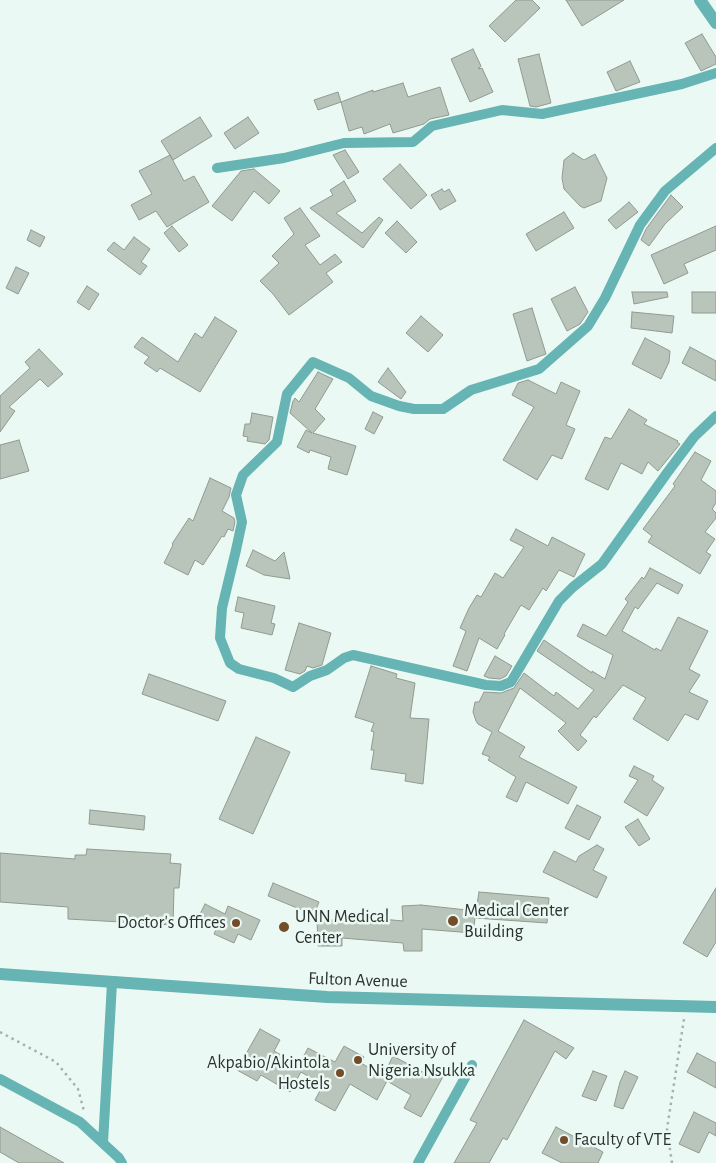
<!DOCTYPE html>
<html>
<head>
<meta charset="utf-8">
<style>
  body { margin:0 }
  canvas { display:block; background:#eaf9f3 }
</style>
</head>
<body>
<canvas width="716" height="1163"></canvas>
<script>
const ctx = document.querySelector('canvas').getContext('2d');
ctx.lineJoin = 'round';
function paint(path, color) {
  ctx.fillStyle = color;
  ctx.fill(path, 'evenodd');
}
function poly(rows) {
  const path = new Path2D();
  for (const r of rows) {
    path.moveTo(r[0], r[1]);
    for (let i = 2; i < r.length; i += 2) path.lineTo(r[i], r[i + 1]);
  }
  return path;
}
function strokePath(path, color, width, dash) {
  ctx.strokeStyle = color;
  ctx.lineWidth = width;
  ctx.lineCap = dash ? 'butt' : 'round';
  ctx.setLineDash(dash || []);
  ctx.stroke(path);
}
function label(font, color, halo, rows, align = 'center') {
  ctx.font = font + ' "Alegreya Sans",sans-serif';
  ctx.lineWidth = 5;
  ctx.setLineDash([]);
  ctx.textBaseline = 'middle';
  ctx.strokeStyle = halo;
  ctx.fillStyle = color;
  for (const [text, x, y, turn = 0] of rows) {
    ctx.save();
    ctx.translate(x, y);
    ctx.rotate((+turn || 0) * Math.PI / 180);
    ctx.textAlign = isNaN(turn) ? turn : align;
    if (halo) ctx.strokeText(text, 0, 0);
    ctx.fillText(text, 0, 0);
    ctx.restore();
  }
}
const building = poly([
  [516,0,532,0,540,8,505,42,489,26,516,0],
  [566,0,624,0,582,26,566,0],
  [702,34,716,57,716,64,701,71,685,43,702,34],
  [473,49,481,66,478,69,482,68,493,92,470,102,451,59,473,49],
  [539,54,551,103,536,107,530,106,518,59,539,54],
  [630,61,640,82,616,91,607,72,630,61],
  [403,83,408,97,440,87,449,115,430,119,424,124,393,133,390,124,364,134,362,127,349,131,341,102,318,110,314,100,338,92,341,102,373,90,373,92,403,83],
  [200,117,212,136,173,160,161,141,200,117],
  [248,117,259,133,235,149,224,133,248,117],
  [345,150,359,172,348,179,333,155,345,150],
  [573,153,584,160,595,154,607,178,601,201,584,208,580,206,564,189,562,178,564,160,573,153],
  [170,155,184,181,194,176,209,202,167,227,156,211,139,220,131,205,152,194,139,171,170,155],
  [400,164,427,195,411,209,383,179,400,164],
  [254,169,280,191,269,204,254,191,232,221,212,206,241,171,254,169],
  [344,181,356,201,336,213,362,233,379,217,383,220,363,248,310,208,333,195,330,190,344,181],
  [442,189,444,192,449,189,456,201,440,210,431,195,442,189],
  [671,195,683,207,665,224,649,246,641,240,646,229,671,195],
  [629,202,638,212,616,229,608,220,629,202],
  [300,208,320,236,305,245,320,265,335,254,342,262,326,273,333,282,289,315,273,294,260,281,279,263,272,256,294,234,284,218,300,208],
  [564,212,574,228,536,251,526,234,564,212],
  [397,221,417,242,406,253,385,233,397,221],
  [172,226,188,245,179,252,164,233,172,226],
  [716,226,716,250,684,264,688,273,664,284,651,255,716,226],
  [31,230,45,237,40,247,27,240,31,230],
  [134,237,150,249,141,262,147,266,140,275,107,250,114,242,124,250,134,237],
  [16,267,29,273,18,294,6,288,16,267],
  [87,286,99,294,89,310,77,302,87,286],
  [575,287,588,312,580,324,567,331,551,299,575,287],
  [632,292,667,292,668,297,634,304,632,292],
  [692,292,716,292,716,313,692,313,692,292],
  [532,308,546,354,527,361,513,314,532,308],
  [632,312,674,316,672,333,631,328,632,312],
  [421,316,443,335,428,352,406,333,421,316],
  [215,317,237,331,200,392,160,368,157,372,144,363,149,357,134,347,142,337,178,362,195,333,202,338,215,317],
  [645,338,670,351,669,362,661,379,632,364,645,338],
  [690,347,716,361,716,381,682,363,690,347],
  [39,349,63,374,48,387,40,379,9,407,15,411,0,432,0,396,30,368,25,362,39,349],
  [388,368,406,392,401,399,378,382,388,368],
  [318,372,333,379,315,409,325,419,313,433,356,446,347,475,328,469,331,457,310,450,309,453,297,447,306,430,312,433,290,413,293,401,295,398,299,402,318,372],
  [528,380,556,394,561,382,580,391,566,425,575,429,562,459,552,455,537,480,503,460,534,407,512,395,518,383,528,380],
  [629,409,647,420,644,424,678,441,677,442,680,444,658,471,648,462,642,474,621,463,608,490,585,479,605,437,611,439,629,409],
  [373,412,383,417,374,434,365,429,373,412],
  [252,413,273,417,269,440,265,444,247,441,248,437,243,436,245,424,250,424,252,413],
  [19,440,29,471,0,479,0,445,19,440],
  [695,452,711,461,701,480,716,491,716,503,712,509,716,513,716,518,705,532,715,539,706,552,711,555,700,574,648,542,652,536,643,529,675,486,673,484,695,452],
  [210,478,231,488,229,497,222,511,234,518,235,522,233,531,228,529,224,537,222,536,203,565,195,560,188,575,164,563,173,545,172,544,189,518,193,521,210,478],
  [516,529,548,546,552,537,585,554,574,577,559,570,546,591,543,588,529,610,521,605,504,634,505,635,497,649,479,638,467,671,453,666,466,631,460,628,469,608,477,595,481,597,495,573,503,578,524,547,510,540,516,529],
  [253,550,275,561,284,552,290,579,264,575,246,566,253,550],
  [650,568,683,585,678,594,657,583,638,609,635,607,622,631,655,650,656,648,661,651,678,617,708,631,689,669,700,675,689,692,708,701,698,720,685,714,668,741,633,719,646,698,623,685,596,718,594,716,580,735,587,741,578,751,558,731,566,723,520,688,498,731,525,747,519,757,577,787,568,804,526,782,517,802,506,797,516,777,488,760,490,757,482,754,492,732,478,724,476,721,473,712,475,702,479,702,484,692,501,693,514,688,524,673,554,696,556,692,578,709,594,690,537,651,544,640,592,673,592,671,605,679,613,655,577,636,583,624,606,636,628,602,625,599,642,577,644,579,650,568],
  [238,597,275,606,271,623,275,624,272,635,241,628,244,613,235,611,238,597],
  [299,623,331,633,322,665,313,668,307,666,305,671,300,674,285,670,299,623],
  [495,656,512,666,506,676,500,679,489,678,484,676,495,656],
  [371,666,397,674,396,678,415,683,410,718,429,719,423,784,405,781,406,774,371,769,374,750,371,750,374,732,371,731,374,723,355,717,371,666],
  [149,674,226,701,218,721,142,694,149,674],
  [256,737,290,752,253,834,219,819,256,737],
  [634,766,654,776,652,780,664,788,647,816,624,802,638,780,629,776,634,766],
  [577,805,601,817,589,840,565,828,577,805],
  [90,810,145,816,144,830,89,824,90,810],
  [638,819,650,839,639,846,625,827,638,819],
  [597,845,604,849,593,870,607,877,597,898,543,872,554,851,576,862,579,856,597,845],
  [87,849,171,854,170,863,181,864,179,888,174,888,173,925,68,919,68,907,0,902,0,853,75,859,75,855,86,855,87,849],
  [273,883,319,902,314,915,268,896,273,883],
  [716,888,716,942,707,957,683,943,716,888],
  [479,892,549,898,547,923,475,918,479,892],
  [205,904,225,914,228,906,260,920,251,940,238,934,234,943,214,934,218,925,199,916,205,904],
  [421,905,476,911,473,933,422,929,422,951,404,951,403,943,342,938,342,946,318,946,317,920,350,920,350,916,403,921,402,906,421,905],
  [524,1020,574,1048,566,1059,555,1051,507,1140,503,1138,489,1163,454,1163,477,1123,470,1120,524,1020],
  [260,1029,280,1040,274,1051,299,1065,308,1048,335,1062,344,1046,364,1057,361,1063,383,1076,393,1056,423,1072,428,1064,445,1073,421,1117,404,1108,411,1095,387,1081,377,1100,350,1084,335,1111,315,1100,323,1085,301,1072,290,1092,261,1075,257,1081,237,1070,260,1029],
  [697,1053,716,1063,716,1088,687,1072,697,1053],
  [593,1071,607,1076,596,1101,582,1096,593,1071],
  [625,1071,638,1077,623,1109,614,1106,620,1082,625,1071],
  [694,1112,716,1123,716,1136,709,1132,699,1153,679,1144,694,1112],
  [0,1127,64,1163,19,1163,0,1152,0,1127],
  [556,1127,603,1152,598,1163,562,1163,542,1153,556,1127]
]);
const path = poly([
  [0,1032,56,1062,78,1089,84,1111],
  [672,1163,667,1129,684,1019]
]);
const minor = poly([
  [716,148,665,191,640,225,605,298,588,326,539,369,471,390,443,409,414,409,399,406,371,396,349,378,313,362,287,394,277,442,243,475,236,495,242,522,236,550,222,608,220,638,230,663,239,669,274,678,293,687,310,676,327,670,344,658,353,655,486,685,501,686,511,682,559,601,573,587,602,564,667,473,694,437,716,416],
  [217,168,284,158,344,143,413,142,432,126,502,110,542,114,682,84,716,73],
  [0,1079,80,1122,119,1158,122,1163],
  [103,1143,112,983],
  [418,1163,472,1065]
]);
const tertiary = poly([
  [700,0,716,23],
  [0,974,327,997,716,1007]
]);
const markers = [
  [453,921,6,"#734d29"],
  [236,923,5,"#734d29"],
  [284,927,6,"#734d29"],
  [358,1060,5,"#734d29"],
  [340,1073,5,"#734d29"],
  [564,1140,5,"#734d29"]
];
const poiNames = [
  ["Medical Center",464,911],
  ["Building",464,932],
  ["UNN Medical",295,917],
  ["Center",295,938],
  ["Doctor's Offices",226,923,"right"],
  ["University of",368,1050],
  ["Nigeria Nsukka",368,1071],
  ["Akpabio/Akintola",330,1063,"right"],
  ["Hostels",330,1084,"right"],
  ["Faculty of VTE",574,1140]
];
const streetNames = [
  ["Fulton Avenue",358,980,2]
];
paint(building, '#b9c4bb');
strokePath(building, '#909a91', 1);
strokePath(path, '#a6b2ad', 2.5, [2.5, 4]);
strokePath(minor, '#66b4b3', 10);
strokePath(tertiary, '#66b4b3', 12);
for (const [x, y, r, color] of markers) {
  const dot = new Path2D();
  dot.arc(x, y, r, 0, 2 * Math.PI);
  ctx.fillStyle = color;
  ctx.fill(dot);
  strokePath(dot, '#eaf9f3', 2);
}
label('18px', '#2b312f', '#eaf9f3', poiNames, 'left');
label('18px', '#2b312f', '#eaf9f3', streetNames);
</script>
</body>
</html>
